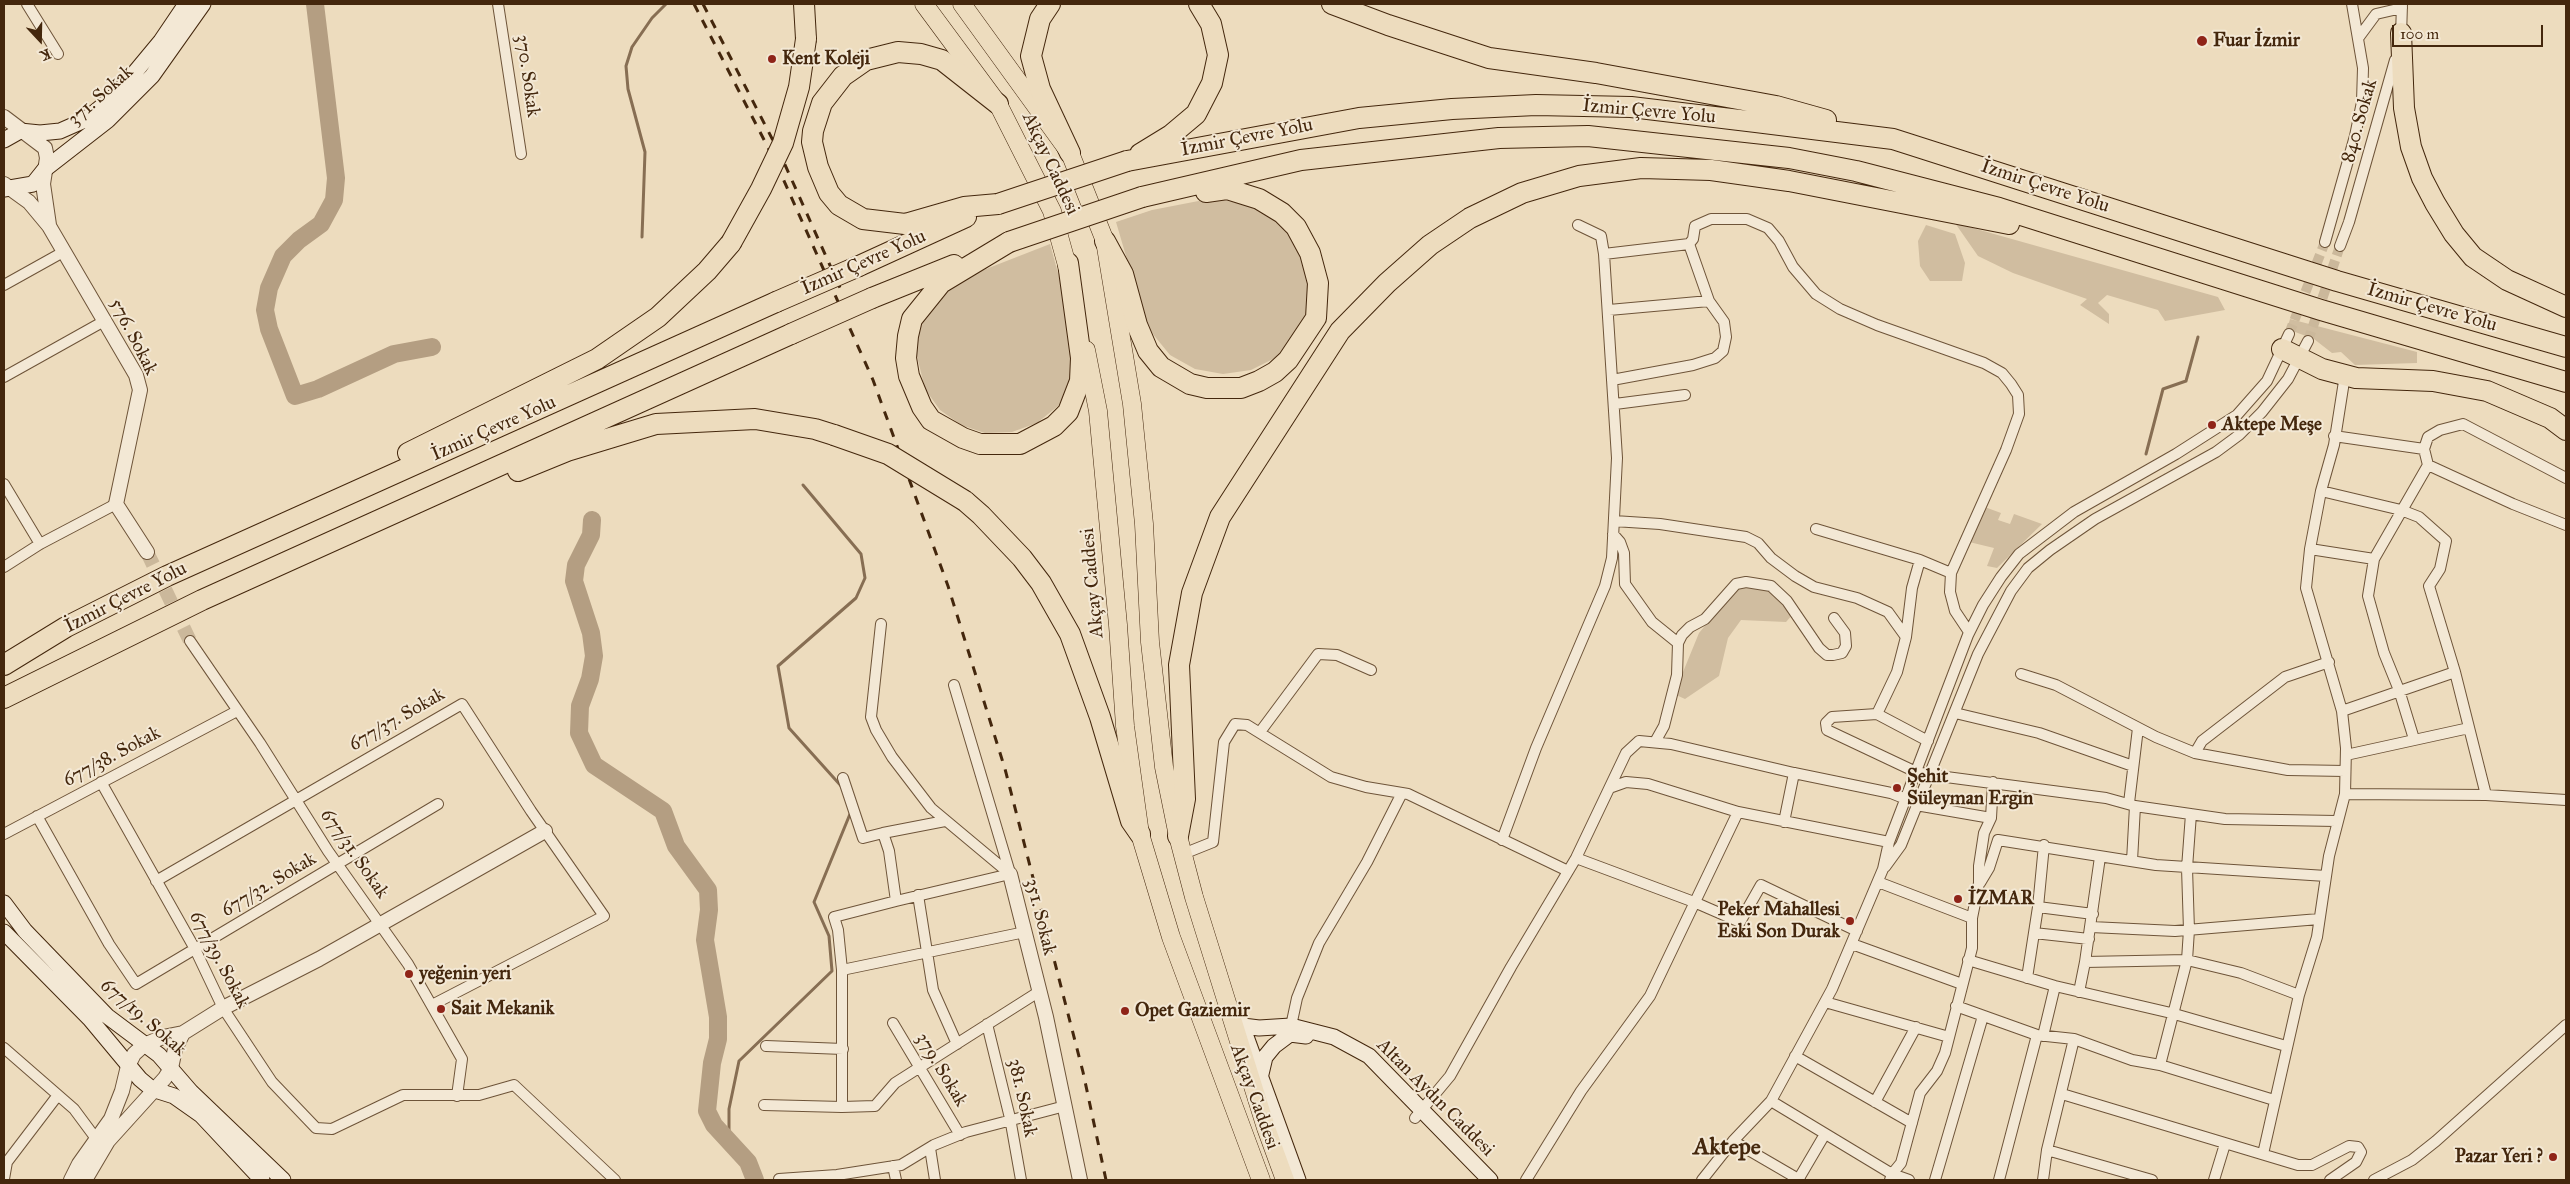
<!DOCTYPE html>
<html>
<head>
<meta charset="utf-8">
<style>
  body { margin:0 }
  #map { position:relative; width:2570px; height:1184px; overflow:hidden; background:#eddcbe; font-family:"IM FELL Great Primer",serif }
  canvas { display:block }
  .frame { position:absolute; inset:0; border:5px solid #44270d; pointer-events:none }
  .north { position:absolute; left:15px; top:15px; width:50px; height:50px; -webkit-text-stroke:4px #f3e8d5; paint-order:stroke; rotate:159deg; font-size:14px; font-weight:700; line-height:20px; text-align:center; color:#44270d }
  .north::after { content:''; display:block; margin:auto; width:18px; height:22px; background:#44270d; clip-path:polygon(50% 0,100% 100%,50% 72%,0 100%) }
  .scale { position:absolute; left:2392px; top:25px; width:151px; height:22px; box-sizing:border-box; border:2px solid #44270d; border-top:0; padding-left:6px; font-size:15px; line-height:18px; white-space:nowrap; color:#44270d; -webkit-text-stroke:4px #f3e8d5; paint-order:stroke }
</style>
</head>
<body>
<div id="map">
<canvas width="2570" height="1184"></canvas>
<div class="frame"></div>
<div class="north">K</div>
<div class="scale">100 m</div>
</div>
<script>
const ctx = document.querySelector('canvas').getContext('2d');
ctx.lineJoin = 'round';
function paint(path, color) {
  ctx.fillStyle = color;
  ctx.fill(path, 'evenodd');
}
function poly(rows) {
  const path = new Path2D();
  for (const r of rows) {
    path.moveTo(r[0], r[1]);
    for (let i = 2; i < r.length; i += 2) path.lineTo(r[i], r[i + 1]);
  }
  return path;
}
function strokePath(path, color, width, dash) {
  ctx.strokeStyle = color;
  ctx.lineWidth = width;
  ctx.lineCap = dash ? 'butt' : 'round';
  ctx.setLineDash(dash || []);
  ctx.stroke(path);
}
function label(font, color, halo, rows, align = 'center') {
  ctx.font = font + ' "IM FELL Great Primer",serif';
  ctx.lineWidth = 4;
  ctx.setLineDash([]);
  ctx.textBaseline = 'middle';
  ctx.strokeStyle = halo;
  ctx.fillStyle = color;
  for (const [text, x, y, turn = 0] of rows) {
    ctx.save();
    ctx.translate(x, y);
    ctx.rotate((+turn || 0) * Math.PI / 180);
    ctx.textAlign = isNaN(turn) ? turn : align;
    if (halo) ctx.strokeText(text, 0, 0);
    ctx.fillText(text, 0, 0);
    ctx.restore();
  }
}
const green = poly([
  [1214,198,1242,204,1269,214,1291,232,1312,283,1308,311,1296,337,1277,357,1251,370,1223,374,1195,369,1170,355,1152,333,1141,307,1116,222,1152,210],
  [1955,223,2218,297,2225,310,2165,321,2158,310,2107,295,2098,303,2109,314,2109,324,2080,305,2087,299,2013,273,1978,256],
  [1926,225,1955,234,1965,263,1962,281,1930,281,1920,266,1918,241],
  [1050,244,1074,331,1072,383,1058,406,1037,423,1012,432,985,433,961,425,940,410,925,389,916,352,920,329,925,316,935,300,963,278],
  [2290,319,2417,352,2417,363,2355,365,2341,352,2332,353,2314,339,2287,329],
  [1982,506,2001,513,1998,520,2010,524,2014,514,2042,524,1997,568,1987,566,1994,548,1965,541],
  [1738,586,1770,588,1793,614,1786,622,1741,620,1728,638,1719,676,1685,699,1674,694,1699,633]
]);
const stream = poly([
  [642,237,645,152,628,89,626,66,632,47,652,18,666,4],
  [2146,454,2163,389,2186,381,2198,337],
  [803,485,861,554,865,578,856,598,778,666,789,728,842,787],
  [729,1141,729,1109,739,1061,832,971,829,936,814,902,850,814]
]);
const river = poly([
  [315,4,336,178,334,200,321,224,299,240,283,256,269,288,265,310,269,329,295,396,318,389,394,354,432,347],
  [592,520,591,535,576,565,574,581,591,633,594,656,590,679,580,706,579,733,594,765,663,811,676,846,708,890,709,910,705,940,718,1017,718,1039,712,1063,707,1111,714,1125,748,1162,755,1180]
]);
const minorTunnel = poly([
  [2289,334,2325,242],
  [2308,341,2340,246]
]);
const tertiaryTunnel = poly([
  [147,552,190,641]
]);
const minor = poly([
  [27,4,58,54],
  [498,4,521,154],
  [2401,36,2402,4],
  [2359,37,2376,14,2402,8],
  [2325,242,2355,136,2362,102,2363,68,2352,4],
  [1689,244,1693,239,1695,226,1711,219,1747,219,1768,228,1779,241,1793,267,1816,294,1840,309,1877,325,1984,363,2002,373,2011,384,2018,395,2019,414,2006,450,1951,573,1950,592,1955,611,1969,632],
  [2340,246,2349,222,2395,60],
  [1604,254,1689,244],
  [4,285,65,251],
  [1609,310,1709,301],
  [4,377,106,320],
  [1612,380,1693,365,1715,358,1723,351,1726,337,1724,322,1709,301,1689,244],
  [1615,404,1685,395],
  [2334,436,2424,449,2428,465],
  [2424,449,2428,437,2440,430,2463,424,2566,478],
  [4,484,40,544],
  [2321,491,2401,510,2419,517,2446,541,2440,569,2429,586,2455,672,2486,795],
  [1614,521,1660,524,1746,537,1758,543,1771,558,1795,576,1814,587,1857,598,1888,612,1906,637],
  [1816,529,1920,560,1951,573],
  [1613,534,1620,542,1624,553,1625,584,1652,622,1678,643],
  [2310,549,2374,559],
  [1920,560,1912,588,1906,637,1897,672,1877,714,1832,717,1826,723,1827,730,1916,772,1931,775,2106,798,2135,806,2225,819,2336,821],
  [4,567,40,544,116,504],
  [881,624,871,717,876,730,892,757,931,808,1010,874],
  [190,641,260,743,328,851,408,964,462,1059,457,1096],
  [2021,674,2056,685,2156,737,2195,753,2288,770,2345,771],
  [954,685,1010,873],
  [2342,711,2455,672],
  [1955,713,2039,733,2133,766],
  [1877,714,1928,741],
  [1260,732,1318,654,1337,655,1371,670],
  [2414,739,2399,690,2384,653,2368,596,2374,559,2428,465,2513,504,2566,525],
  [1655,742,1664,726,1677,675,1678,643,1682,635,1690,627,1705,619,1736,584,1746,582,1771,586,1787,601,1819,648,1827,655,1833,655,1842,653,1846,646,1845,633,1834,618],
  [2195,753,2202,741,2285,677,2329,662],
  [2346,755,2469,728],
  [843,778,863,838,883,833],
  [101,782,195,949,223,1008,272,1082,316,1128,332,1129,403,1095,479,1095,514,1085,615,1180],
  [1612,787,1626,782,1648,784,1738,812],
  [2345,794,2486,795,2566,800],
  [2129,803,2138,728],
  [1916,805,1991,818],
  [37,816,109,944,136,984,438,804],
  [1784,822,1794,773],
  [4,834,237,711],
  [1502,840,1536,748,1605,586,1612,558,1617,458,1604,254,1601,236,1578,225],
  [1183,854,1213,842,1224,742,1235,724,1247,725,1331,777,1366,787,1408,794,1568,871],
  [1576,858,1694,902,1740,922,1761,885,1857,931],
  [2132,861,2135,806],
  [1885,867,1901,845,1978,654,2011,591,2028,568,2050,550,2095,519,2216,452,2239,435,2262,412,2288,379,2308,341],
  [156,881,462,704,531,811,604,916,432,1005],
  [1878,882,1972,918],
  [1980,883,1989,868,1998,840,2156,865,2326,876],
  [918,895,933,990,957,1044],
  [896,901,1010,874],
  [2038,907,2093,914],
  [2091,927,2175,931,2319,919],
  [2034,933,2089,939],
  [1852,944,1962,984],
  [1968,960,2055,986,2171,1013,2286,1046],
  [2085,962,2100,857],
  [842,970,1025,932],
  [2027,978,2038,907,2044,845],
  [2079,992,2085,962,2187,960,2241,973,2299,995],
  [1825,1002,1949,1037],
  [1956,1006,2037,1035,2074,1039,2132,1060,2160,1065,2274,1100],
  [893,1023,960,1135],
  [987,1024,1010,1118,1021,1180],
  [1291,1026,1297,998,1319,943,1367,862,1402,793],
  [2043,1036,2055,986],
  [766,1046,843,1049],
  [4,1048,74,1109,97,1140],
  [1795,1056,1912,1123],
  [2160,1065,2187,960,2189,930,2187,868,2191,814],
  [2062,1094,2298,1165,2312,1165,2349,1146,2358,1147,2361,1152,2356,1162,2330,1180],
  [1771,1101,1892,1174,1909,1180],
  [1875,1102,1916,1027],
  [764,1105,842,1107,875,1106,895,1083,1040,991],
  [842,1107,842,970,838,930,834,917,896,901,889,851,883,833,945,821],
  [1415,1118,1450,1076,1511,967,1576,858,1626,753,1639,741,1671,744,1794,773,1891,793,1906,799],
  [1733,1141,1800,1180],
  [930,1148,935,1180],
  [2047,1150,2152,1180],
  [2263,1154,2299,995,2317,937,2329,856,2345,794,2346,748,2342,711,2306,588,2310,549,2321,491,2334,445,2345,375],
  [893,1166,896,1180],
  [4,1179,7,1162,58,1095],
  [779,1179,837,1175,901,1165,934,1145,966,1132,1065,1106],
  [1526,1180,1581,1091,1650,996,1738,812,1889,842],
  [1702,1180,1733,1141,1771,1101,1832,989,1883,869,1889,842,1968,635,1983,605,2001,577,2019,554,2074,512,2176,454,2237,415,2267,381,2289,334],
  [1798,1180,1825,1134],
  [1890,1180,1892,1174,1901,1163,1920,1093,1937,1071,1945,1053,1972,948,1972,918,1979,883,1979,866,1984,833,1991,818,1993,782],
  [1935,1180,1983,1016],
  [1999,1180,2037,1035],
  [2043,1180,2047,1150,2074,1039],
  [2214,1180,2225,1144],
  [2374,1180,2412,1160,2436,1141,2566,1025]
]);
const tertiary = poly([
  [4,117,45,148,47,158,43,184,49,225],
  [4,184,29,202,49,226,136,375,140,390,116,504,147,552],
  [1010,874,1046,1017,1080,1180],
  [71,1180,79,1164,111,1119,122,1091,128,1066,134,1054,144,1045,163,1037,183,1033,223,1008,319,959,545,831],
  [85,1180,108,1141,165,1078,171,1068,175,1049,183,1033]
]);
const secondary = poly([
  [4,140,20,131,40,133,60,131,85,120,117,94,161,41,186,4],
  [4,189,33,184,45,169,108,120,152,76,203,4],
  [4,903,25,931,107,1016,159,1055,191,1092,283,1180],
  [4,932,90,1019,140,1079,152,1089,174,1096,201,1115,262,1180],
  [1240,1020,1298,1180],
  [1243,1026,1259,1028,1291,1026,1334,1037,1369,1056,1490,1180],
  [1261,1074,1265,1057,1274,1046,1290,1034,1306,1036]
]);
const trunk = poly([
  [924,4,998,104,1052,211,1070,276],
  [962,4,1070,153,1105,241,1132,404,1144,524,1150,642,1164,767,1178,836,1194,897,1266,1128,1285,1180],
  [1086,350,1098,411,1118,625,1125,726,1140,834,1171,937,1261,1180]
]);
const motorway = poly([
  [804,4,806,39],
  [1050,4,1040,19,1031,56,1040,89,1070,153],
  [1332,4,1388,25,1489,58,1596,73,1776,106,1826,120],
  [2401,33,2404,108,2411,147,2422,178,2435,203,2454,234,2473,257,2507,280,2566,307],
  [998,104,942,60,921,54,898,52,866,60,843,76,822,103,813,131,812,142,818,167,829,193,839,205,863,219,905,224,964,207,998,204],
  [1140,154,1171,135,1196,114,1212,83,1218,55,1211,24,1199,4],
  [1127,161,1359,118,1452,109,1536,105,1631,107,1756,122,1893,139,2337,281,2566,347],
  [1142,197,1301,160,1499,138,1588,136,1789,158,1856,171,1999,208,2321,310,2566,382],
  [1105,241,1123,274,1137,325,1148,351,1161,367,1190,384,1207,388,1241,388,1259,381,1275,372,1288,360,1316,318,1318,283,1310,253,1296,227,1282,213,1259,199,1227,189,1206,192],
  [1009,242,941,283,912,319,908,336,906,358,909,376,922,407,931,420,963,438,980,444,1020,444,1054,426,1068,412,1080,381,1081,358,1068,263],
  [859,266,966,217],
  [872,298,954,265],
  [2282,349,2322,369,2356,378,2433,381,2487,391,2550,418,2566,430],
  [408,453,597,359,658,317,707,271,731,243],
  [518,471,567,451,656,424,755,419,815,429,834,435],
  [965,501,981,515,1022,558,1041,583,1070,634,1100,717,1131,821,1140,834],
  [4,665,66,627,167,576,776,302],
  [4,698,202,600,791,334],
  [1178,836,1185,799,1179,665,1192,593,1220,517,1340,331,1387,283,1430,245,1470,218,1522,193,1579,176,1641,168,1711,170,1789,181,2009,224]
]);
const rail = poly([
  [694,4,776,163,873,380,948,586,1005,769,1083,1072,1106,1180],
  [703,4,782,158,841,290]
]);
const motorwayBridge = poly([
  [998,204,1127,161],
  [1009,242,1142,197],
  [731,243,761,189,783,143,799,87,806,39],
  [776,302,859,266],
  [791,334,872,298],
  [834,435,888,454,965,501]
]);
const markers = [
  [2202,41,6,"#8f2418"],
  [772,59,5,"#8f2418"],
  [2212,425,5,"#8f2418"],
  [1897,788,5,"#8f2418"],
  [1958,899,5,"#8f2418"],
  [1850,921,5,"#8f2418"],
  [409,974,5,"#8f2418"],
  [441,1009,5,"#8f2418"],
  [1125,1011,5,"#8f2418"],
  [2553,1157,5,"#8f2418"]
];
const poiNames = [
  ["Fuar İzmir",2213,41],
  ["Kent Koleji",782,59],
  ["Aktepe Meşe",2222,425],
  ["Şehit",1907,777],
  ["Süleyman Ergin",1907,799],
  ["İZMAR",1968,899],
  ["Peker Mahallesi",1840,910,"right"],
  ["Eski Son Durak",1840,932,"right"],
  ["yeğenin yeri",419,974],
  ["Sait Mekanik",451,1009],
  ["Opet Gaziemir",1135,1011],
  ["Pazar Yeri ?",2543,1157,"right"]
];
const streetNames = [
  ["370. Sokak",527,76,82],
  ["371. Sokak",101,96,-42],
  ["İzmir Çevre Yolu",1649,112,5],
  ["840. Sokak",2360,121,-74],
  ["İzmir Çevre Yolu",1247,138,-11],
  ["Akçay Caddesi",1050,164,65],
  ["İzmir Çevre Yolu",2045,187,18],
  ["İzmir Çevre Yolu",864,263,-24],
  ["İzmir Çevre Yolu",2432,308,16],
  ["576. Sokak",133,337,63],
  ["İzmir Çevre Yolu",494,429,-24],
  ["Akçay Caddesi",1093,583,-95],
  ["İzmir Çevre Yolu",126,598,-27],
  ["677/37. Sokak",397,720,-30],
  ["677/38. Sokak",112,757,-28],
  ["677/31. Sokak",354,854,55],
  ["677/32. Sokak",269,885,-31],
  ["351. Sokak",1040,917,76],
  ["677/39. Sokak",219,960,62],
  ["677/19. Sokak",143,1018,41],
  ["379. Sokak",941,1070,59],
  ["Akçay Caddesi",1254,1097,70],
  ["381. Sokak",1022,1098,78],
  ["Altan Aydın Caddesi",1435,1098,45]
];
const districtNames = [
  ["Aktepe",1727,1148]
];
paint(green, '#d0bda0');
strokePath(stream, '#876e53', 3);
strokePath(river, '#b49e82', 18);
strokePath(minorTunnel, '#cbb89b', 10, [10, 5]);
strokePath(tertiaryTunnel, '#cbb89b', 14, [14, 7]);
strokePath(minor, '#6e5439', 12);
strokePath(tertiary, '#6e5439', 16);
strokePath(secondary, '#44270d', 17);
strokePath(trunk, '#44270d', 19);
strokePath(motorway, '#44270d', 22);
strokePath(minor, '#f3e8d5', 10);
strokePath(tertiary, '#f3e8d5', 14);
strokePath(secondary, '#f3e8d5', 15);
strokePath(trunk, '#eddcbe', 18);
strokePath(motorway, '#eddcbe', 20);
strokePath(rail, '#44270d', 3, [9, 9]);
strokePath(motorwayBridge, '#44270d', 22, []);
strokePath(motorwayBridge, '#eddcbe', 20);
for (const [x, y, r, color] of markers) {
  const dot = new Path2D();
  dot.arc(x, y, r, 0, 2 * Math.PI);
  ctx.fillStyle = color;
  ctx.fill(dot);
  strokePath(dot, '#f3e8d5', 2);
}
label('bold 19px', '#44270d', '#f3e8d5', poiNames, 'left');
label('19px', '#44270d', '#f3e8d5', streetNames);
label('bold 24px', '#44270d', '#f3e8d5', districtNames);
</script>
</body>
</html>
